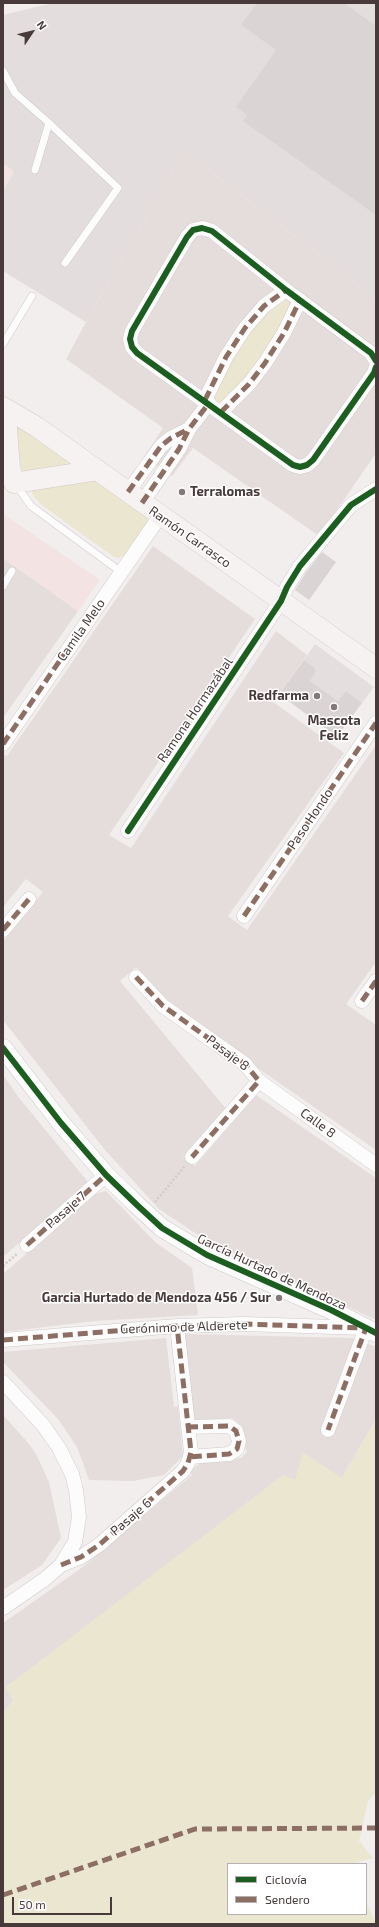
<!DOCTYPE html>
<html>
<head>
<meta charset="utf-8">
<style>
  body { margin:0 }
  #map { position:relative; width:379px; height:1927px; overflow:hidden; background:#f2eeed; font-family:"Exo 2",sans-serif }
  canvas { display:block }
  .frame { position:absolute; inset:0; border:4px solid #483a3a; pointer-events:none }
  .legend { position:absolute; left:227px; top:1863px; width:140px; height:52px; box-sizing:border-box; background:#fff; border:1px solid #b6b0b0; margin:0; padding:5px 7px; list-style:none; font-size:12px; color:#483a3a }
  .legend li { display:flex; align-items:center; gap:8px; height:20px }
  .legend b { width:20px; border:1px solid #b6b0b0 }
  .north { position:absolute; left:12px; top:12px; width:40px; height:40px; -webkit-text-stroke:3px #fff; paint-order:stroke; rotate:55deg; font-size:11px; font-weight:700; line-height:16px; text-align:center; color:#483a3a }
  .north::after { content:''; display:block; margin:auto; width:14px; height:18px; background:#483a3a; clip-path:polygon(50% 0,100% 100%,50% 72%,0 100%) }
  .scale { position:absolute; left:12px; top:1897px; width:100px; height:18px; box-sizing:border-box; border:2px solid #483a3a; border-top:0; padding-left:5px; font-size:12px; line-height:14px; white-space:nowrap; color:#483a3a; -webkit-text-stroke:3px #fff; paint-order:stroke }
</style>
</head>
<body>
<div id="map">
<canvas width="379" height="1927"></canvas>
<div class="frame"></div>
<ul class="legend">
<li><b style="height:5px;background:#1b5e20"></b>Ciclovía</li>
<li><b style="height:5px;background:#8d6e63"></b>Sendero</li>
</ul>
<div class="north">N</div>
<div class="scale">50 m</div>
</div>
<script>
const ctx = document.querySelector('canvas').getContext('2d');
ctx.lineJoin = 'round';
function paint(path, color) {
  ctx.fillStyle = color;
  ctx.fill(path, 'evenodd');
}
function poly(rows) {
  const path = new Path2D();
  for (const r of rows) {
    path.moveTo(r[0], r[1]);
    for (let i = 2; i < r.length; i += 2) path.lineTo(r[i], r[i + 1]);
  }
  return path;
}
function strokePath(path, color, width, dash) {
  ctx.strokeStyle = color;
  ctx.lineWidth = width;
  ctx.lineCap = dash ? 'butt' : 'round';
  ctx.setLineDash(dash || []);
  ctx.stroke(path);
}
function label(font, color, halo, rows, align = 'center') {
  ctx.font = font + ' "Exo 2",sans-serif';
  ctx.lineWidth = 3;
  ctx.setLineDash([]);
  ctx.textBaseline = 'middle';
  ctx.strokeStyle = halo;
  ctx.fillStyle = color;
  for (const [text, x, y, turn = 0] of rows) {
    ctx.save();
    ctx.translate(x, y);
    ctx.rotate((+turn || 0) * Math.PI / 180);
    ctx.textAlign = isNaN(turn) ? turn : align;
    if (halo) ctx.strokeText(text, 0, 0);
    ctx.fillText(text, 0, 0);
    ctx.restore();
  }
}
const residential = poly([
  [184,151,376,299,376,453,319,536,193,448,172,476,144,457,163,428,66,359,86,322],
  [153,546,255,619,109,835,131,848,276,631,307,655,273,702,344,753,228,916,247,930,376,745,376,962,346,1004,376,1025,376,1150,236,1053,164,998,136,967,120,981,227,1110,183,1157,195,1166,256,1095,376,1178,376,1320,207,1241,159,1209,105,1150,3,1020,3,941,43,892,26,879,3,907,3,754,7,756],
  [3,558,78,611,3,718],
  [3,1075,20,1099,88,1182,3,1257],
  [106,1191,155,1242,192,1268,198,1315,95,1321,3,1332,3,1274,94,1194],
  [185,1334,353,1338,376,1347,376,1419,342,1478,295,1480,6,1687,13,1701,3,1713,3,1623,80,1569,192,1475,190,1472,201,1462,241,1458,247,1452,238,1423,232,1418,191,1421],
  [166,1338,174,1407,178,1406,183,1456,164,1475,133,1481,89,1480,77,1447,58,1419,3,1362,3,1352],
  [3,1415,30,1445,37,1456,49,1482,61,1538,42,1565,3,1590]
]);
const commercial = poly([
  [3,163,14,172,3,191],
  [3,514,100,580,78,611,3,558]
]);
const industrial = poly([
  [52,3,373,3,376,5,376,299,184,151,86,322,3,271,3,191,14,172,3,163,3,15]
]);
const green = poly([
  [285,298,289,302,289,307,276,334,259,362,242,383,222,401,217,402,213,401,212,392,256,320],
  [18,424,147,516,148,523,125,555,118,558,114,557,43,506,34,497,21,468,14,431,15,425],
  [376,1419,376,1792,368,1801,359,1841,373,1858,351,1864,228,1864,228,1914,366,1914,366,1902,376,1924,3,1924,3,1713,13,1701,6,1687,283,1475,295,1480,303,1452,342,1478]
]);
const parking = poly([
  [315,644,374,687,362,703,346,691,338,701,310,681,316,672,314,667,304,660]
]);
const building = poly([
  [257,3,344,3,376,26,376,215,243,121,247,115,236,107,276,50,241,25],
  [322,552,336,562,309,600,295,590,307,571],
  [304,660,314,667,316,672,310,681,338,701,346,691,362,703,337,737,279,694]
]);
const path = poly([
  [155,1202,185,1166],
  [3,1266,18,1253]
]);
const service = poly([
  [3,71,15,93,49,123,35,170],
  [49,123,118,188,65,263],
  [3,344,32,296],
  [17,486,31,506,121,572],
  [3,586,12,571]
]);
const minor = poly([
  [376,361,371,353,286,290,212,231,202,228,193,230,187,237,132,331,130,339,132,347,137,353,293,465,300,467,307,465,313,460,374,373,376,367],
  [205,400,226,357,245,328,264,306,286,290],
  [221,412,249,384,265,363,284,333,300,300],
  [128,492,161,446,171,438,189,429],
  [142,503,179,449,189,429,209,403],
  [3,744,160,516],
  [128,831,281,601,287,587,300,566,351,505,376,489],
  [244,916,376,723],
  [3,930,29,899],
  [136,977,163,1006,245,1064,259,1081,376,1165],
  [362,1001,376,981],
  [192,1157,259,1081],
  [27,1245,106,1175],
  [3,1340,177,1326,243,1324,366,1328,328,1430],
  [3,1382,43,1425,59,1448,72,1474,76,1490,79,1517,75,1542,61,1565,45,1579,3,1608],
  [188,1427,229,1426,236,1431,239,1441,237,1449,229,1454,190,1457],
  [61,1565,81,1557,99,1545,183,1471,188,1463,191,1452,177,1326]
]);
const tertiary = poly([
  [3,1048,61,1123,106,1175,137,1205,162,1228,207,1255,331,1310,376,1333]
]);
const secondary = poly([
  [3,407,37,427,90,465,376,668],
  [7,429,10,467,14,483,98,470]
]);
const quiet = poly([
  [205,400,226,357,245,328,264,306,286,290],
  [221,412,249,384,265,363,284,333,300,300],
  [128,492,161,446,171,438,189,429],
  [142,503,179,449,189,429,209,403],
  [3,744,71,644],
  [244,916,376,723],
  [3,930,29,899],
  [136,977,163,1006,245,1064,259,1081,192,1157],
  [362,1001,376,981],
  [27,1245,106,1175],
  [3,1340,177,1326,243,1324,366,1328,328,1430],
  [188,1427,229,1426,236,1431,239,1441,237,1449,229,1454,190,1457],
  [61,1565,81,1557,99,1545,183,1471,188,1463,191,1452,177,1326],
  [3,1895,195,1829,376,1828]
]);
const cycleway = poly([
  [376,361,371,353,286,290,212,231,202,228,193,230,187,237,132,331,130,339,132,347,137,353,293,465,300,467,307,465,313,460,374,373,376,367],
  [128,831,281,601,287,587,300,566,351,505,376,489],
  [3,1048,61,1123,106,1175,137,1205,162,1228,207,1255,331,1310,376,1333]
]);
const markers = [
  [182,492,4,"#847979"],
  [317,696,4,"#847979"],
  [334,707,4,"#847979"],
  [279,1298,4,"#847979"]
];
const poiNames = [
  ["Terralomas",190,492,"left"],
  ["Redfarma",309,696],
  ["Mascota",334,721,"center"],
  ["Feliz",334,736,"center"],
  ["Garcia Hurtado de Mendoza 456 / Sur",271,1298]
];
const streetNames = [
  ["Ramón Carrasco",190,537,35],
  ["Camila Melo",81,630,-55],
  ["Ramona Hormazábal",195,710,-56],
  ["Paso Hondo",310,819,-56],
  ["Pasaje 8",228,1053,37],
  ["Calle 8",318,1123,36],
  ["Pasaje 7",66,1210,-41],
  ["García Hurtado de Mendoza",272,1272,25],
  ["Gerónimo de Alderete",184,1327,-2],
  ["Pasaje 6",131,1517,-41]
];
paint(residential, '#e5dddc');
paint(commercial, '#f3e3e2');
paint(industrial, '#e4dddd');
paint(green, '#eae6d0');
paint(parking, '#e4dfde');
paint(building, '#dad5d4');
strokePath(service, '#cfcac9', 8);
strokePath(minor, '#cfcac9', 15);
strokePath(tertiary, '#cfcac9', 19);
strokePath(secondary, '#d3cac8', 21);
strokePath(path, '#d2cccb', 2.5, [2, 2]);
strokePath(service, '#fdfcfc', 7);
strokePath(minor, '#fdfcfc', 14);
strokePath(tertiary, '#fdfcfc', 18);
strokePath(secondary, '#f6f2f1', 20);
strokePath(quiet, '#8d6e63', 5, [10, 5]);
strokePath(cycleway, '#1b5e20', 6);
for (const [x, y, r, color] of markers) {
  const dot = new Path2D();
  dot.arc(x, y, r, 0, 2 * Math.PI);
  ctx.fillStyle = color;
  ctx.fill(dot);
  strokePath(dot, '#fff', 1.5);
}
label('bold 13px', '#483a3a', '#fff', poiNames, 'right');
label('13px', '#483a3a', '#fff', streetNames);
</script>
</body>
</html>
